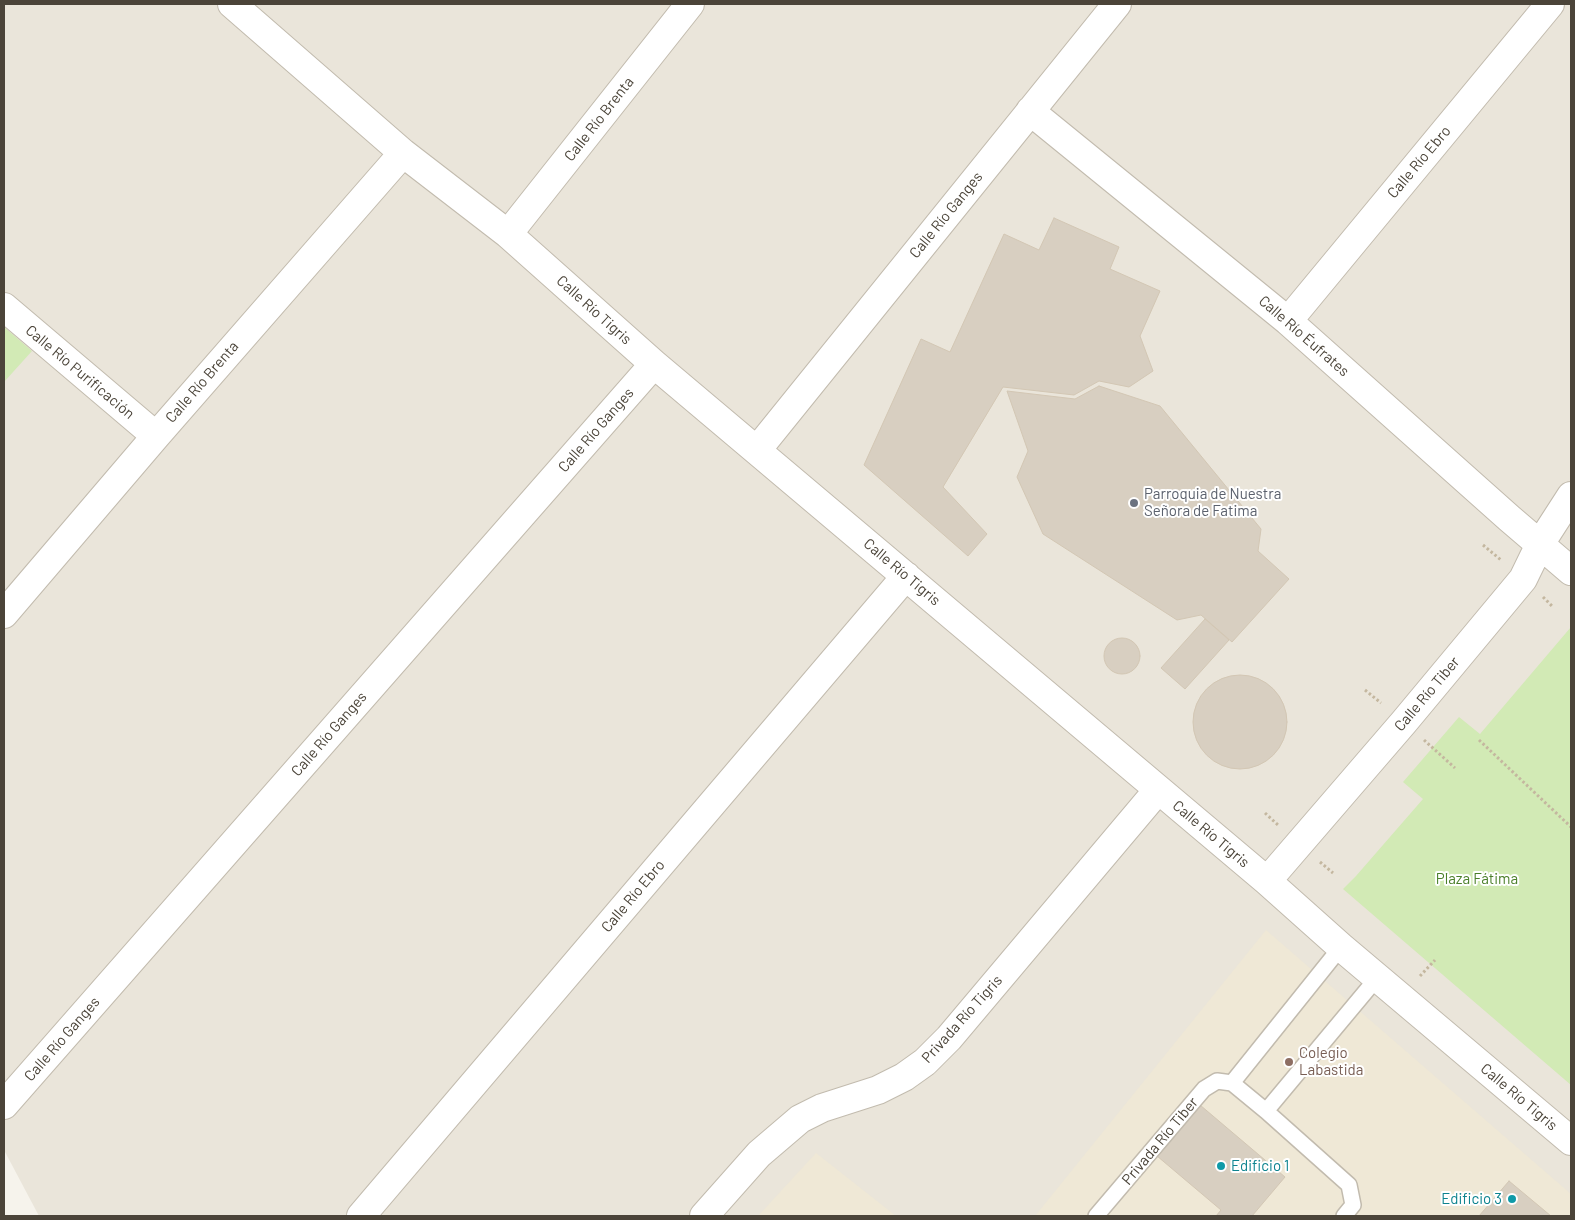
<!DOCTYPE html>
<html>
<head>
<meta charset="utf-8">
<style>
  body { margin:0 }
  #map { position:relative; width:1575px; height:1220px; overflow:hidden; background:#f6f3ec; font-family:Barlow,sans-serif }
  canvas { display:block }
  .frame { position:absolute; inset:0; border:5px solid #4b4439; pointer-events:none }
</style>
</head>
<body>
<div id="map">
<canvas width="1575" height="1220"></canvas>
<div class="frame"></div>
</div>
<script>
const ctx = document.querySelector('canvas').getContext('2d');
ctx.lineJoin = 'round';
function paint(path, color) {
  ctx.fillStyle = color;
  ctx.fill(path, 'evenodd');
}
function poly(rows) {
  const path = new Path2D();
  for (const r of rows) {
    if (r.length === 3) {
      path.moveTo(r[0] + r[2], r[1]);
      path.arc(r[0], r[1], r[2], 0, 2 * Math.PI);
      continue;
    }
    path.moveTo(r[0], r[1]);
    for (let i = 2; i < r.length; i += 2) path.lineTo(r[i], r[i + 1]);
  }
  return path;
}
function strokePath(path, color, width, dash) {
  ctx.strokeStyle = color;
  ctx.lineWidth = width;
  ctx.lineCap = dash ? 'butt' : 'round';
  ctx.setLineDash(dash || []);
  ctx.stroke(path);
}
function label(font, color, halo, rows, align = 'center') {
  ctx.font = font + ' Barlow,sans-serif';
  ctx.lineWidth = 4;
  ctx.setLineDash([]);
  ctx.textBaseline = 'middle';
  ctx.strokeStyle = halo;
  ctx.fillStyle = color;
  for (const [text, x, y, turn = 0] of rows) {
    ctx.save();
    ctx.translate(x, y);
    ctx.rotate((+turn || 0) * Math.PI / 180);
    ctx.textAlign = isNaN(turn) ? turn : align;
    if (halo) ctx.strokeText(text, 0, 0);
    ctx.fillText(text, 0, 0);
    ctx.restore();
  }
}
const residential = poly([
  [4,4,1571,4,1571,1216,39,1216,4,1150]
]);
const education = poly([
  [1266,930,1571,1194,1571,1216,1035,1216],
  [816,1153,896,1216,758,1216]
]);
const green = poly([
  [4,327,32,351,4,382],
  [1571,627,1571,1085,1343,889,1356,876,1423,799,1403,782,1459,717,1480,734]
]);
const building = poly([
  [1054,218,1119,247,1110,269,1160,291,1140,336,1153,371,1129,387,1099,381,1074,395,1003,387,943,487,987,534,968,556,864,465,921,339,950,352,1004,234,1039,250,1054,218],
  [1099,386,1160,406,1261,529,1258,551,1289,579,1232,642,1201,615,1177,620,1043,534,1017,477,1028,451,1007,391,1075,399,1099,386],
  [1205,619,1229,640,1185,689,1161,668,1205,619],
  [1122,656,18],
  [1240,722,47],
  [1200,1105,1285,1177,1252,1216,1216,1216,1221,1210,1157,1156,1200,1105],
  [1509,1181,1551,1216,1479,1216,1509,1181]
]);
const path = poly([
  [1483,545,1501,560],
  [1543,597,1553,607],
  [1365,690,1381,703],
  [1424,740,1455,768],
  [1479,740,1571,827],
  [1265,813,1278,825],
  [1320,862,1333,873],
  [1420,976,1435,960]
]);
const lane = poly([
  [1232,1083,1341,947],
  [1266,1111,1377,978],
  [1096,1216,1204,1089,1217,1081,1232,1083,1266,1111,1349,1185,1353,1205,1344,1216]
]);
const street = poly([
  [232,4,403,153,508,234,654,364,1267,881,1341,947,1571,1141],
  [1030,111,1288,321,1509,518,1571,571],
  [508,234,690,4],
  [4,307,156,436],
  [1288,321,1550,4],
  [757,450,1117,4],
  [4,614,156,436,403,153],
  [1267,881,1404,722,1523,579,1540,544,1571,496],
  [4,1105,654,364],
  [361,1216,906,576],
  [704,1216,759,1154,800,1119,822,1108,878,1090,904,1077,925,1062,949,1038,1158,790]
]);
const markers = [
  [1134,503,5,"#6b7280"],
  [1289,1062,5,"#8d6e63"],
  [1221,1166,5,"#0f9aa8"],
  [1512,1199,5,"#0f9aa8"]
];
const streetNames = [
  ["Calle Río Brenta",599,119,-52],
  ["Calle Río Ebro",1419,162,-50],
  ["Calle Río Ganges",946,215,-51],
  ["Calle Río Tigris",594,310,42],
  ["Calle Río Éufrates",1304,336,41],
  ["Calle Río Purificación",80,372,40],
  ["Calle Río Brenta",202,382,-49],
  ["Calle Río Ganges",596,430,-49],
  ["Calle Río Tigris",902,572,40],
  ["Calle Río Tiber",1427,694,-50],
  ["Calle Río Ganges",329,734,-49],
  ["Calle Río Tigris",1211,834,40],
  ["Calle Río Ebro",633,896,-50],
  ["Privada Río Tigris",962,1019,-48],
  ["Calle Río Ganges",62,1039,-49],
  ["Calle Río Tigris",1519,1097,40],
  ["Privada Río Tiber",1160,1141,-50]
];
const worshipNames = [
  ["Parroquia de Nuestra",1144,494],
  ["Señora de Fatima",1144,511]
];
const parkNames = [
  ["Plaza Fátima",1477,879]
];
const educationNames = [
  ["Colegio",1299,1053],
  ["Labastida",1299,1070]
];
const cultureNames = [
  ["Edificio 1",1231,1166],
  ["Edificio 3",1502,1199,"right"]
];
paint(residential, '#eae5da');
paint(education, '#efe8d6');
paint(green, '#d2eab5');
paint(building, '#d8cfc1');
strokePath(building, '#d3c7b4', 1);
strokePath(lane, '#c2bbae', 18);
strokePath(street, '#c2bbae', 30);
strokePath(path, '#c4b79f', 3, [2.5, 2.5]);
strokePath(lane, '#fff', 15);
strokePath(street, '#fff', 28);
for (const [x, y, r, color] of markers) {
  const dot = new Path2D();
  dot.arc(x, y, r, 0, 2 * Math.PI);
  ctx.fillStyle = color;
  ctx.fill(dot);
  strokePath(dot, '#fff', 2);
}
label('15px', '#4b4439', '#fff', streetNames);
label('15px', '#5b616d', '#fff', worshipNames, 'left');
label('15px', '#4a7f2a', '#fff', parkNames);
label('15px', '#785e54', '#fff', educationNames, 'left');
label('15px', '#0d838f', '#fff', cultureNames, 'left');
</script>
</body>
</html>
